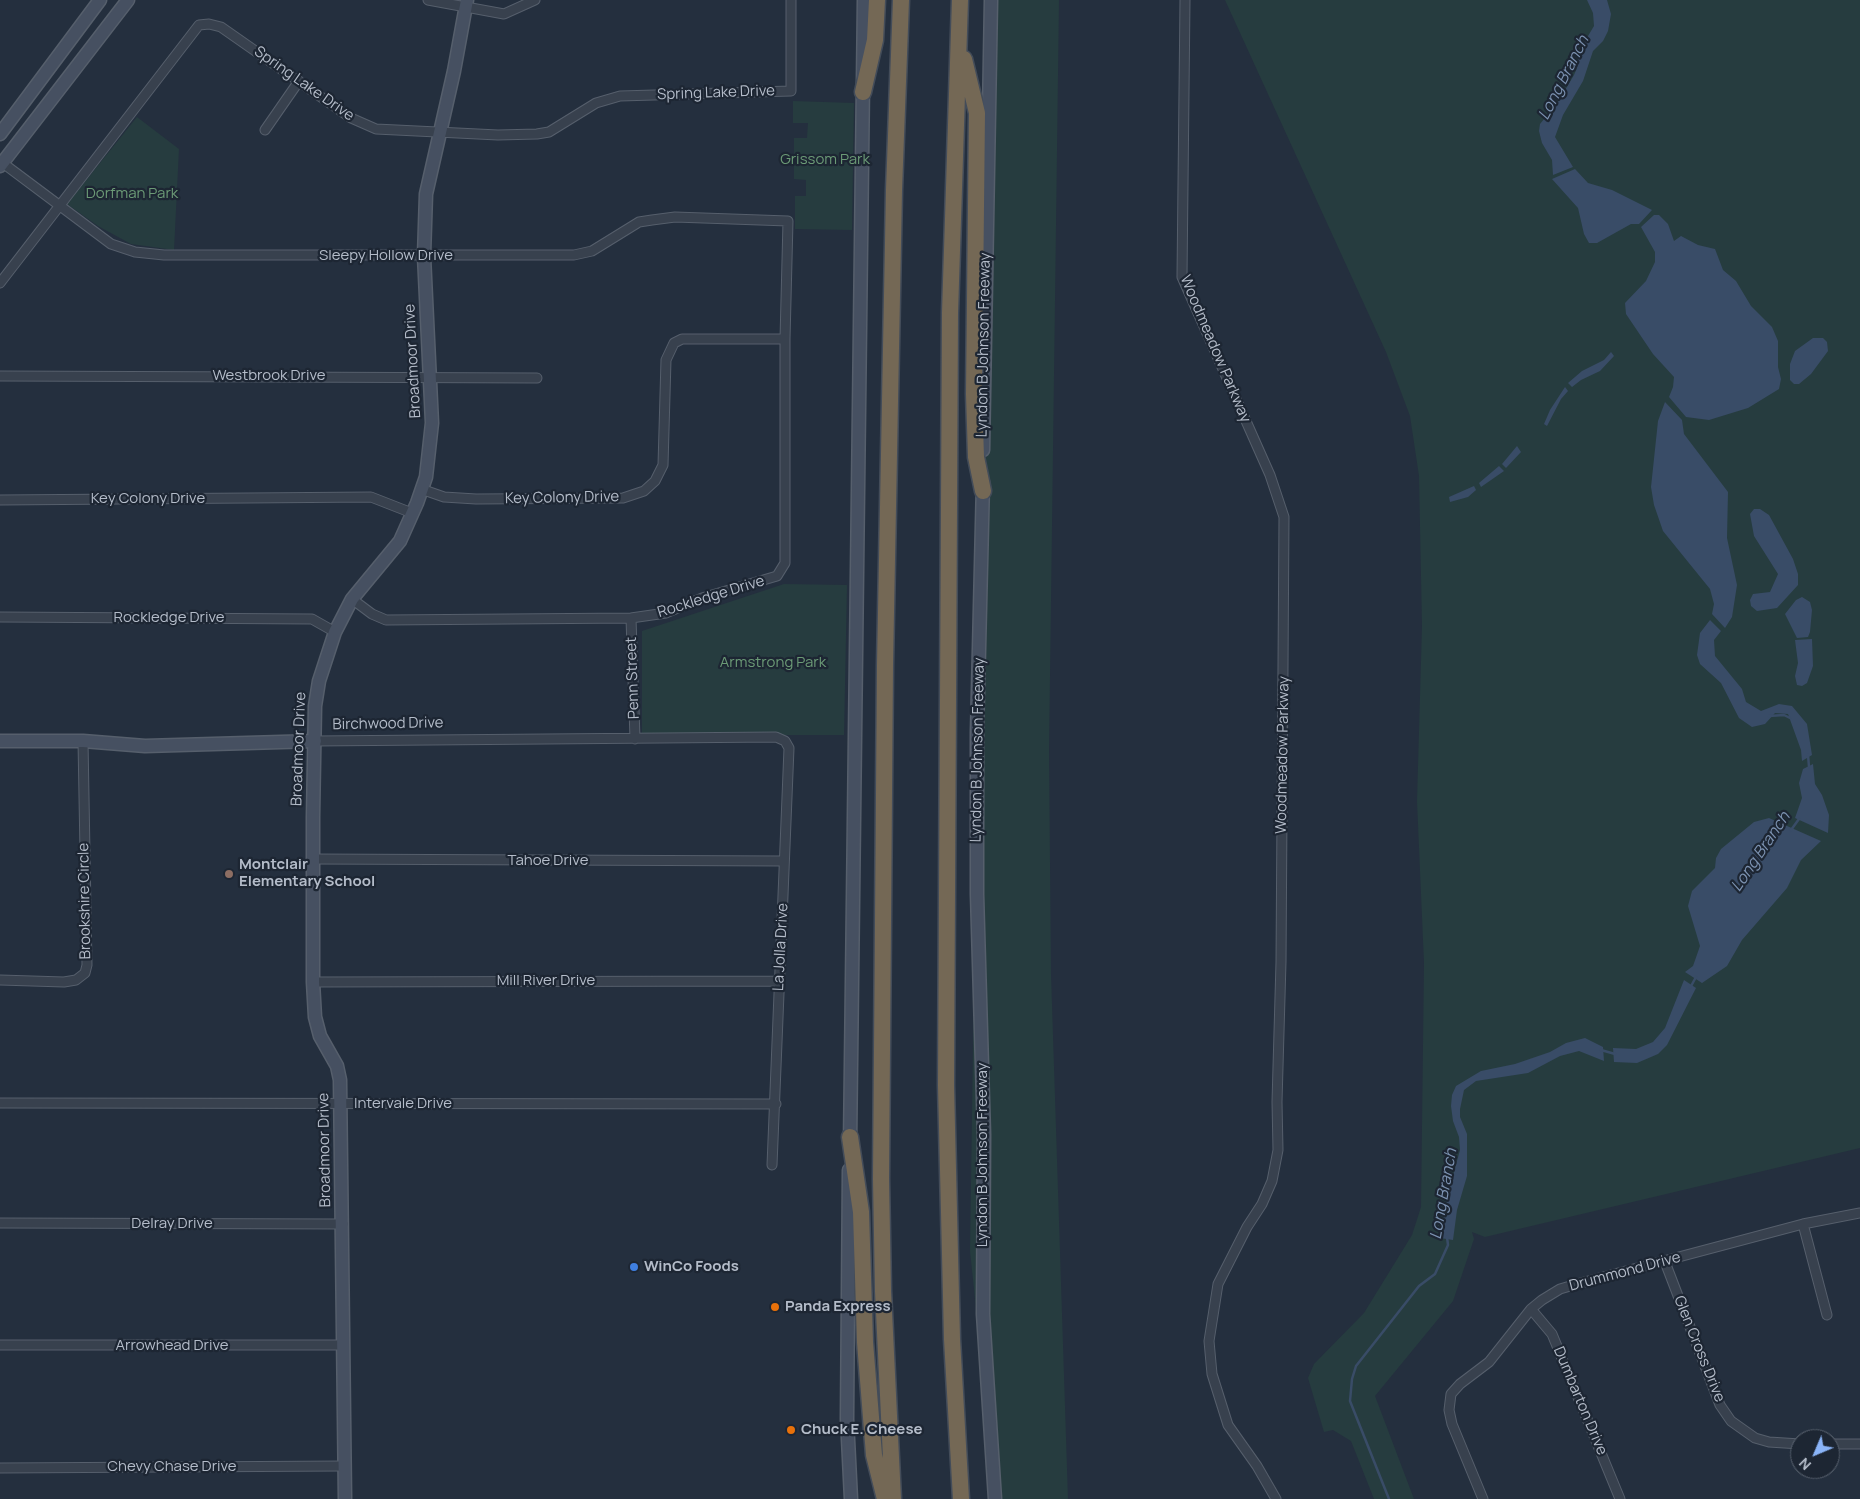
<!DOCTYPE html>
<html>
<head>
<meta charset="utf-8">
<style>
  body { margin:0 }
  #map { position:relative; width:1860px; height:1499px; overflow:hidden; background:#242f3e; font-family:Manrope,sans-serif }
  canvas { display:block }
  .north { position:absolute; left:1790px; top:1429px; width:50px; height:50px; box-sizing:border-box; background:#1d2633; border:1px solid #59626f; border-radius:50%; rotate:225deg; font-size:14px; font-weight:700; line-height:20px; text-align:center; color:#b4bcc9 }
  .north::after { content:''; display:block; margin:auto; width:18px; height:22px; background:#8ab4f8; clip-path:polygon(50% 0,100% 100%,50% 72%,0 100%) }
</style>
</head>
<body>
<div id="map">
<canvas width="1860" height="1499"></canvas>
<div class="north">N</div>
</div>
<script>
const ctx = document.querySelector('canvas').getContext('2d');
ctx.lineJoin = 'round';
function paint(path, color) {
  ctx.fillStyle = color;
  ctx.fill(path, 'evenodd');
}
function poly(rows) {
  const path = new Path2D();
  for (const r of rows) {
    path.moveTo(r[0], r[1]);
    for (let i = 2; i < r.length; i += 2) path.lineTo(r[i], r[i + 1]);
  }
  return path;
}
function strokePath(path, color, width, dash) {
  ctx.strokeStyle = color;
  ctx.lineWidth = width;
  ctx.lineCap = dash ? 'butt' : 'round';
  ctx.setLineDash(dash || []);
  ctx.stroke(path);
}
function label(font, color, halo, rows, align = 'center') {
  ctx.font = font + ' Manrope,sans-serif';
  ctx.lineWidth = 4.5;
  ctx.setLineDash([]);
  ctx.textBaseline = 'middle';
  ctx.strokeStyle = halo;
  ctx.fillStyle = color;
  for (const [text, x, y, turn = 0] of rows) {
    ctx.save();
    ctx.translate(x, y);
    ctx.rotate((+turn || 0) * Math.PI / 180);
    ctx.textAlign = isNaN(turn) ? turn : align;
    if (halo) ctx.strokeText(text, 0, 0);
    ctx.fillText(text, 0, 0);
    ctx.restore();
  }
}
const green = poly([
  [988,0,1059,0,1049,751,1051,974,1068,1499,996,1499,970,1251],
  [1225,0,1860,0,1860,1148,1485,1237,1472,1232,1474,1239,1453,1301,1375,1396,1414,1499,1374,1499,1351,1441,1333,1430,1324,1432,1308,1378,1314,1364,1364,1313,1412,1235,1421,1207,1424,963,1417,801,1422,626,1419,476,1410,416,1386,352],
  [793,101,854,103,852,230,795,229,795,196,806,196,806,180,794,179,794,138,807,138,808,123,793,123],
  [137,117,179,149,174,250,131,244,98,226,67,204],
  [784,584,847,585,844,735,642,735,642,631]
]);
const water = poly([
  [1587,0,1607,0,1611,14,1608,31,1603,41,1593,51,1583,81,1563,115,1555,137,1573,167,1553,175,1552,160,1542,143,1539,131,1540,124,1558,102,1574,75,1577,68,1579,51,1594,26,1593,13],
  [1575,169,1588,183,1612,190,1652,210,1639,224,1631,224,1597,243,1589,243,1584,234,1578,208,1552,179],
  [1654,215,1659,215,1668,224,1674,241,1681,236,1698,245,1715,249,1723,270,1736,281,1751,306,1772,327,1778,341,1778,367,1781,379,1779,389,1748,408,1709,420,1686,417,1669,397,1673,387,1674,377,1653,354,1626,314,1625,303,1646,281,1655,262,1655,252,1641,227],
  [1813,338,1823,338,1827,342,1828,351,1811,374,1799,384,1794,384,1790,380,1790,364,1795,351],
  [1611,352,1614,356,1600,371,1581,380,1572,387,1568,383,1582,371,1604,360],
  [1565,387,1568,391,1561,399,1547,426,1544,424,1550,410],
  [1665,402,1682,420,1684,434,1728,492,1727,538,1737,585,1732,617,1725,628,1712,614,1714,604,1710,589,1663,531,1654,505,1651,487,1658,421],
  [1517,446,1521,452,1506,468,1502,464],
  [1499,466,1504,471,1481,487,1479,483],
  [1474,486,1476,490,1468,497,1450,502,1449,497],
  [1754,509,1760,509,1769,515,1793,559,1798,574,1798,585,1777,608,1757,611,1751,606,1750,600,1753,594,1770,592,1778,574,1754,536,1750,514],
  [1802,597,1810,602,1812,610,1810,632,1808,637,1797,638,1785,614,1796,600],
  [1710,620,1721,631,1714,640,1715,656,1742,689,1746,702,1761,711,1779,704,1792,706,1807,724,1812,755,1802,761,1801,750,1788,714,1775,713,1765,724,1752,727,1739,718,1721,683,1700,664,1697,655,1700,633],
  [1812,639,1813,666,1807,683,1802,686,1797,685,1795,676,1798,663,1795,640],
  [1813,764,1815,784,1822,795,1829,815,1828,833,1795,818,1802,798,1799,783,1803,769],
  [1769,818,1821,841,1801,860,1787,888,1742,940,1727,966,1702,983,1685,972,1693,966,1700,946,1688,906,1692,891,1715,868,1716,858,1721,849,1754,822],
  [1684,980,1696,988,1667,1045,1658,1054,1637,1063,1614,1062,1613,1048,1636,1049,1653,1042,1665,1028],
  [1585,1038,1603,1047,1604,1061,1579,1051,1560,1056,1528,1073,1476,1081,1464,1090,1460,1109,1460,1117,1467,1134,1467,1176,1457,1210,1453,1240,1440,1238,1448,1194,1460,1150,1459,1137,1453,1121,1451,1106,1452,1095,1456,1086,1481,1071,1515,1064,1550,1052,1566,1043]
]);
const stream = poly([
  [1769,716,1784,715,1790,718],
  [1808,755,1809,767],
  [1791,830,1799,819],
  [1690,988,1696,977],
  [1601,1050,1615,1054],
  [1389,1499,1350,1401,1352,1379,1356,1366,1419,1286,1435,1274,1448,1245,1447,1237]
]);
const street = poly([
  [428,0,504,14,535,0],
  [1185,0,1182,277,1270,475,1284,517,1281,962,1277,1102,1278,1150,1272,1181,1262,1204,1247,1227,1218,1284,1209,1341,1212,1374,1228,1425,1257,1466,1276,1499],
  [265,130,299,81],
  [0,161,111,244,135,252,164,255,574,255,592,251,639,222,652,220,675,217,788,221,785,339,785,563,777,576,702,598,666,613,631,618,386,620,372,614,352,599],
  [0,283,199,25,209,24,221,27,351,118,376,129,498,135,537,134,549,132,596,103,620,96,791,91,791,0],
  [0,376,537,378],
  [421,489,444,497,476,499,623,498,644,491,655,481,663,465,666,360,674,343,682,339,785,339],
  [0,500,371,497,412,513],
  [0,617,312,619,335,632],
  [631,618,635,739],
  [315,741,776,737,785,741,789,748,772,1165],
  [313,859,784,861],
  [0,980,64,982,76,980,85,973,87,965,83,741],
  [313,982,778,981],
  [0,1103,776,1104],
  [0,1223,343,1224],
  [1803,1224,1827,1315],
  [1665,1262,1720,1405,1731,1421,1755,1438,1769,1442,1800,1444],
  [1531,1309,1552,1334,1620,1499],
  [0,1345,344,1345],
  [1830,1444,1860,1444],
  [0,1468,344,1466],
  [1483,1499,1452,1424,1449,1410,1451,1394,1460,1384,1489,1362,1531,1309,1542,1300,1560,1289,1577,1284,1803,1224,1860,1213]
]);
const secondary = poly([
  [0,134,100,0],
  [0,166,128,0],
  [983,450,991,0],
  [983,482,977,732,977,894,984,1135,983,1314,995,1499],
  [0,741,83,741,145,746,315,741],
  [850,1145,864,0],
  [849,1170,847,1419,851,1499],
  [345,1499,340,1080,337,1066,320,1036,315,1017,313,982,313,817,315,706,319,681,335,632,352,599,400,541,417,503,426,477,432,423,424,256,426,194,454,71,467,0]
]);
const highway = poly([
  [960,0,950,313,946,1085,952,1339,961,1499],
  [964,59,977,113,974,394,976,457,983,491],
  [863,92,875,40,877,0],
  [850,1137,861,1212,865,1342,874,1455,885,1499],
  [893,1499,883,1291,881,1179,885,665,894,190,901,0]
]);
const markers = [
  [229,874,5,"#8d6e63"],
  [634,1267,5,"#3f7fe0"],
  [775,1307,5,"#e8710a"],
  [791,1430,5,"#e8710a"]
];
const streetNames = [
  ["Spring Lake Drive",304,84,35],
  ["Spring Lake Drive",716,93,-2],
  ["Sleepy Hollow Drive",386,256],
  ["Lyndon B Johnson Freeway",984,345,-89],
  ["Woodmeadow Parkway",1215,349,67],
  ["Broadmoor Drive",413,361,-93],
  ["Westbrook Drive",269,376],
  ["Key Colony Drive",562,498,-1],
  ["Key Colony Drive",148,499],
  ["Rockledge Drive",711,597,-17],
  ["Rockledge Drive",169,618],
  ["Penn Street",633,678,-92],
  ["Birchwood Drive",388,724,-1],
  ["Broadmoor Drive",299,749,-88],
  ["Lyndon B Johnson Freeway",978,750,-89],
  ["Woodmeadow Parkway",1283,755,-89],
  ["Tahoe Drive",548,861],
  ["Brookshire Circle",85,901,-91],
  ["La Jolla Drive",781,947,-87],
  ["Mill River Drive",546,981],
  ["Intervale Drive",403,1104],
  ["Broadmoor Drive",325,1150,-91],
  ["Lyndon B Johnson Freeway",983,1155,-90],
  ["Delray Drive",172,1224],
  ["Drummond Drive",1625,1272,-15],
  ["Arrowhead Drive",172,1346],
  ["Glen Cross Drive",1699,1349,68],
  ["Dumbarton Drive",1580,1401,67],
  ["Chevy Chase Drive",172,1467]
];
const parkNames = [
  ["Grissom Park",825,160],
  ["Dorfman Park",132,194],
  ["Armstrong Park",773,663]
];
const poiNames = [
  ["Montclair",239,865],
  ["Elementary School",239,882],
  ["WinCo Foods",644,1267],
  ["Panda Express",785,1307],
  ["Chuck E. Cheese",801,1430]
];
const waterNames = [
  ["Long Branch",1564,78,-63],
  ["Long Branch",1761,852,-56],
  ["Long Branch",1444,1194,-80]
];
paint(green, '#263c3f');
paint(water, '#394c67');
strokePath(stream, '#394c67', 2.5);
strokePath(street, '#565f6c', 11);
strokePath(secondary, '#565f6c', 15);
strokePath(highway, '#434c59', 19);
strokePath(street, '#38414e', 9);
strokePath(secondary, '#465061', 12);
strokePath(highway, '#746855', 16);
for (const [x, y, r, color] of markers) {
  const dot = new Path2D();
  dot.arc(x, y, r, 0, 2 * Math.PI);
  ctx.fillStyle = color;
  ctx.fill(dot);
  strokePath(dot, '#1d2633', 2);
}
label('15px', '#b4bcc9', '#1d2633', streetNames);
label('15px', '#6b9a76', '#1d2633', parkNames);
label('bold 15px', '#b4bcc9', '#1d2633', poiNames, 'left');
label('italic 16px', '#7c92b1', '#1d2633', waterNames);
</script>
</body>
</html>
